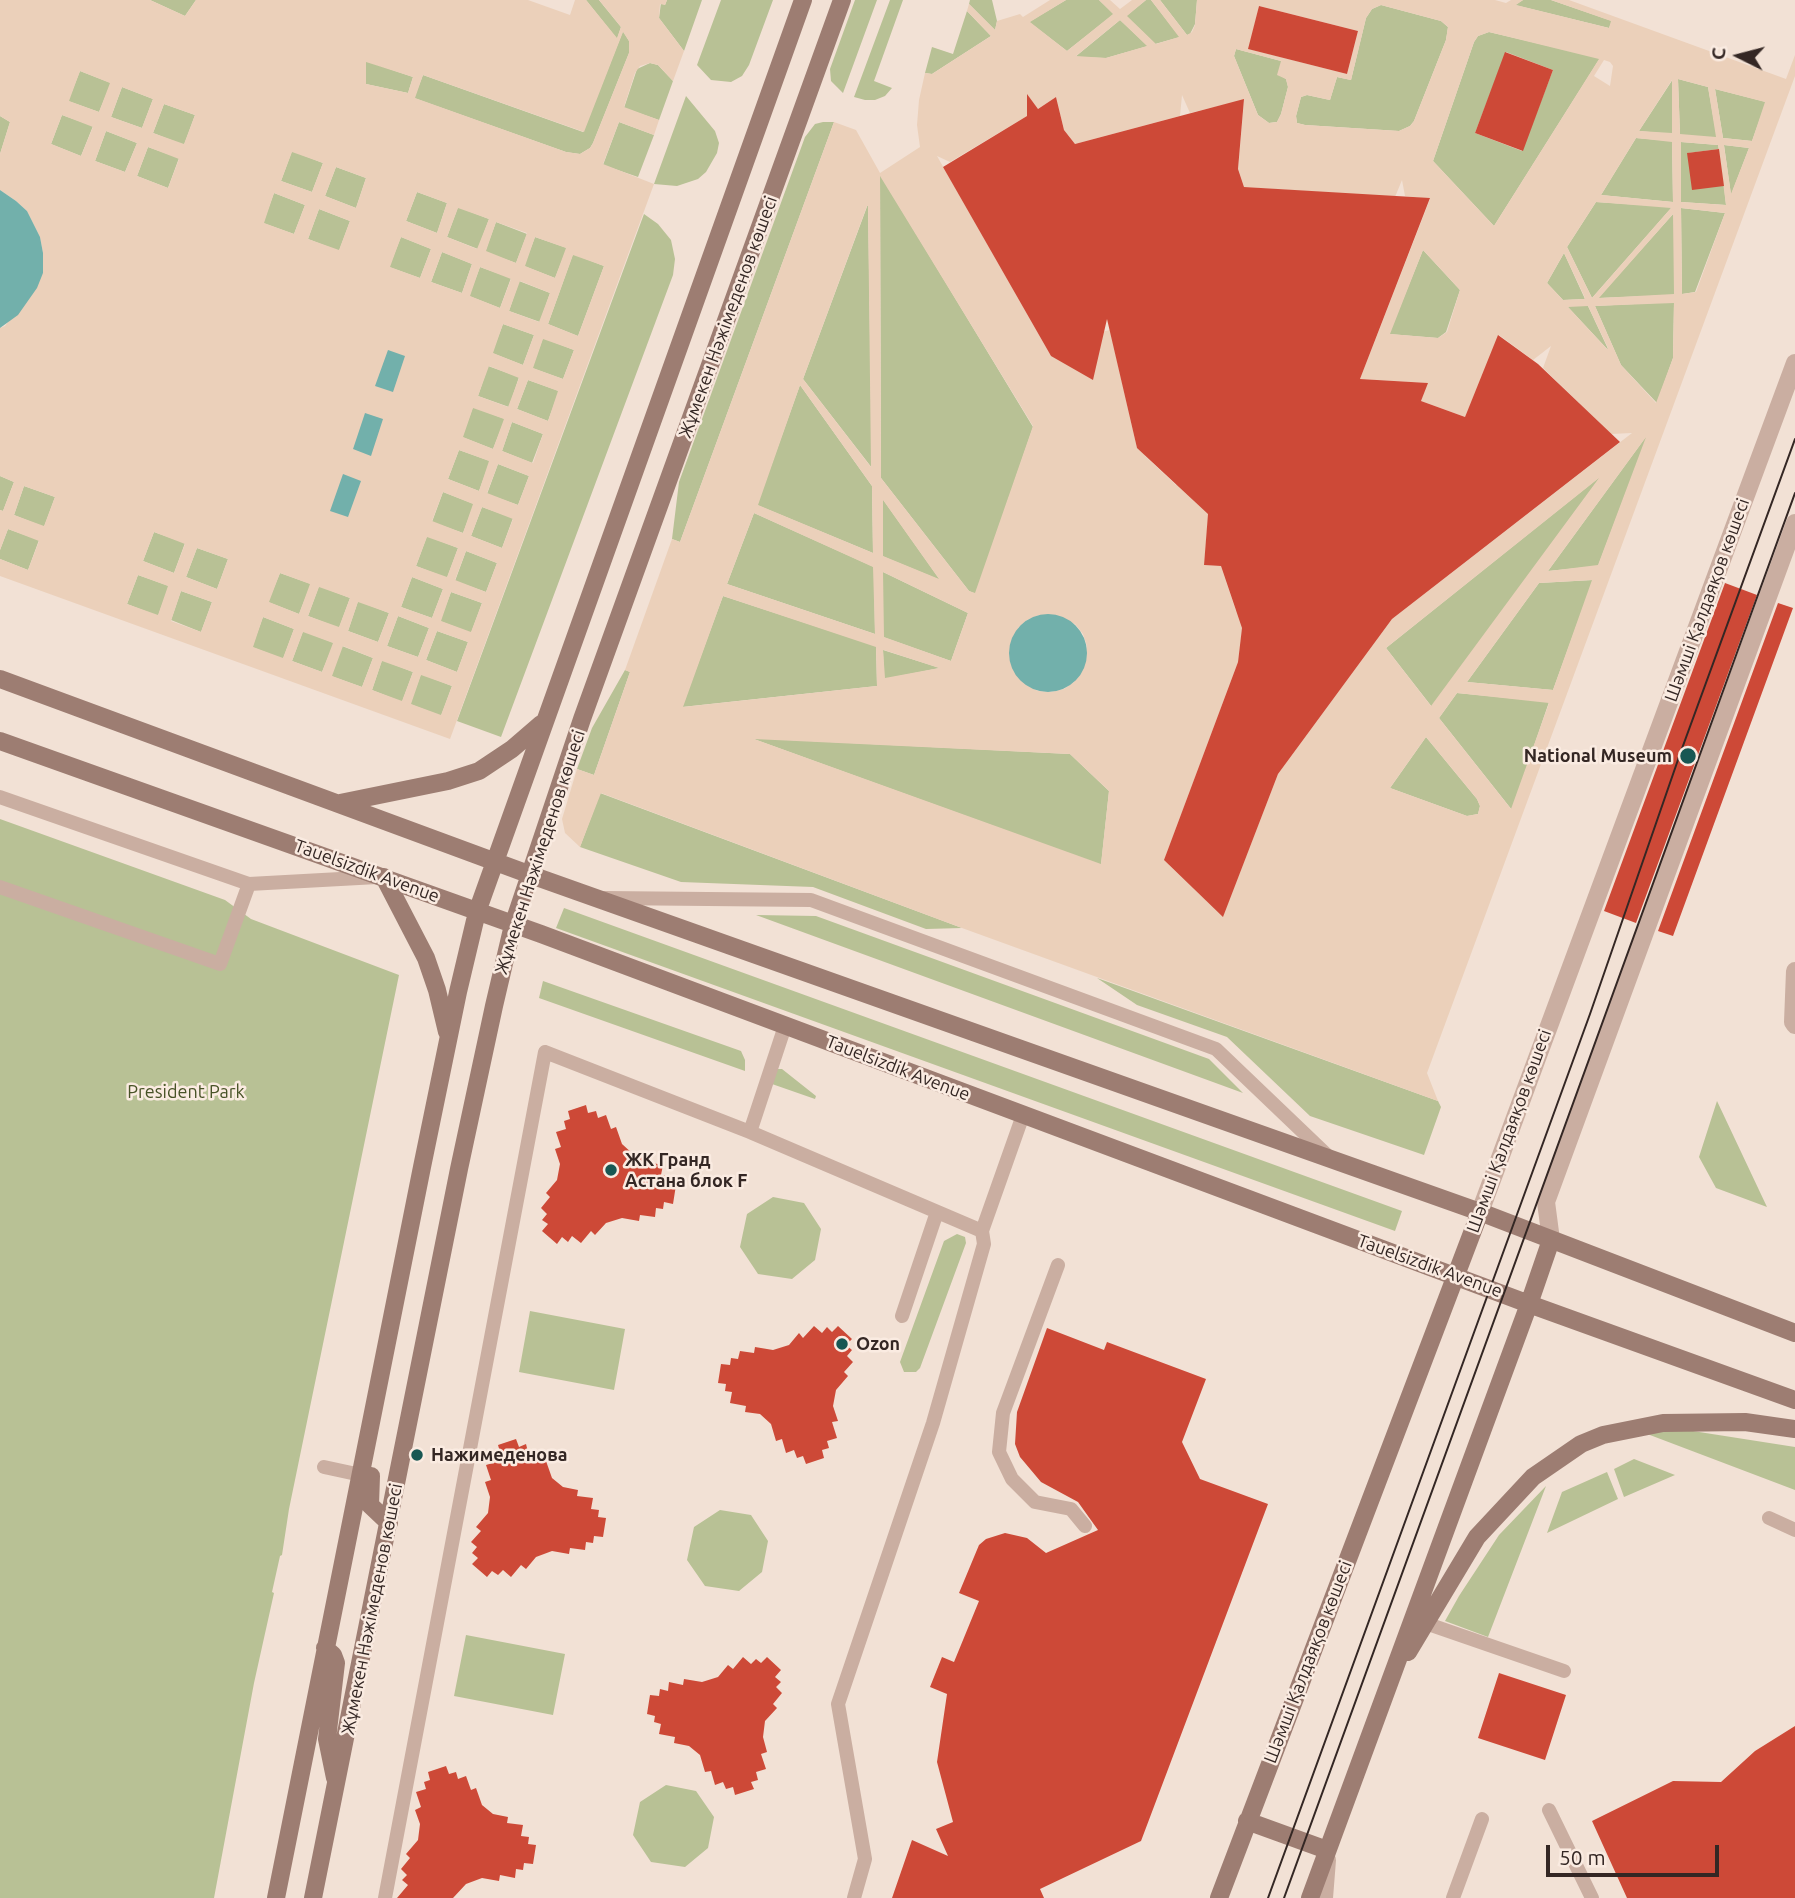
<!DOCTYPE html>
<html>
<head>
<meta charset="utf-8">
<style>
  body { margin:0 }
  #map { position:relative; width:1795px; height:1898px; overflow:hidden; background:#f2e1d5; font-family:Ubuntu,sans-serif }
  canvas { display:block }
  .north { position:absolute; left:1704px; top:21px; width:70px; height:70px; -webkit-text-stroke:5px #faebe1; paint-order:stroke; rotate:276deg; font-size:19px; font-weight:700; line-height:28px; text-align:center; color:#342724 }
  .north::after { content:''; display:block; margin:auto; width:24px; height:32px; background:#342724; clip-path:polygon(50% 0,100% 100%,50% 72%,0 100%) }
  .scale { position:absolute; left:1546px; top:1845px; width:173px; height:32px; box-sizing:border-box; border:4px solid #342724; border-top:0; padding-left:9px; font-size:21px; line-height:24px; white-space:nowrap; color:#342724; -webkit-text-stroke:5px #faebe1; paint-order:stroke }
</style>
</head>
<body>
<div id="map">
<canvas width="1795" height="1898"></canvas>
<div class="north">С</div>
<div class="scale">50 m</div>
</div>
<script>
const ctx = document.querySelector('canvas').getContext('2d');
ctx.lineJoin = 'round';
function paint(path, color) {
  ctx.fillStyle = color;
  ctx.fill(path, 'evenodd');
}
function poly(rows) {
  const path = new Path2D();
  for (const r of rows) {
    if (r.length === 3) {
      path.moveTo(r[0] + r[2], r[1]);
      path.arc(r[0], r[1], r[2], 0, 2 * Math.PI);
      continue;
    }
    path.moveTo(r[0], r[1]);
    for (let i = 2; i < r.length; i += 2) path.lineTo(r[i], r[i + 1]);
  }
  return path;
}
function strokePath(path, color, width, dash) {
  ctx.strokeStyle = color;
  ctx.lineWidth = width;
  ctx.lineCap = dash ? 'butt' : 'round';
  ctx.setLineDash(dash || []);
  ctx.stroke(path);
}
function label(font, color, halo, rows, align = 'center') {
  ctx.font = font + ' Ubuntu,sans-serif';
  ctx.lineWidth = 5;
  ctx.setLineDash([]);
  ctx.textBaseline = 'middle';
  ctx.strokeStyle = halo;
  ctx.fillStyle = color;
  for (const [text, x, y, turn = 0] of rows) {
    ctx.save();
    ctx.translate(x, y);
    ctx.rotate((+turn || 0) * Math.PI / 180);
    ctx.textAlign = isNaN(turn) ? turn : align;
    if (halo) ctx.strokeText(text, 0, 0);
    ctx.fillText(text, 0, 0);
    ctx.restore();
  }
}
const green = poly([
  [150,0,196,0,185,16],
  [586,0,599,0,621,27,617,39],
  [667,0,702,0,684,51,659,18,661,3,665,5],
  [721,0,773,0,749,65,742,76,731,82,711,80,697,65],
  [855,0,877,0,843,93,831,81,830,69],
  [890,0,903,0,874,81,892,88,885,96,875,100,865,100,854,97],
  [970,0,992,0,997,21,995,30,969,4],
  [1066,0,1099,0,1114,14,1067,51,1029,22],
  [1146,0,1151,0,1180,37,1155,44,1126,16],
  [1160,0,1197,0,1195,24,1190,34,1187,35],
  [1523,0,1551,0,1612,21,1609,28,1515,5],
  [1381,5,1441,21,1448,27,1446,40,1414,121,1410,126,1399,131,1305,125,1297,123,1296,116,1301,97,1307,95,1330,100,1337,77,1351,80,1366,18,1372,9],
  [967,11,991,36,932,74,925,73,932,47,953,54],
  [1120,20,1148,46,1106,58,1075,57],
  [623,31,629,41,629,53,593,143,590,148,580,154,566,152,414,98,423,75,583,132],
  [1489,32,1600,58,1494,226,1433,161,1474,42,1478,36],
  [1506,52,1553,70,1522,151,1475,133],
  [1236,49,1281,61,1281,76,1286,79,1288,87,1281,114,1277,122,1269,123,1258,115,1234,56],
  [366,61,413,77,408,93,366,84],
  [650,63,658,65,673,81,659,120,624,108,637,69],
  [80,71,111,83,99,112,68,101],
  [1673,79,1672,134,1639,131],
  [1678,79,1708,87,1717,138,1680,135],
  [122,87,153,99,142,128,111,117],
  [1715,89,1766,102,1752,141,1723,138],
  [686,96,715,131,719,143,717,153,706,172,698,179,677,186,654,184],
  [164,104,195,115,184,145,153,133],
  [62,115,93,126,81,156,51,144],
  [0,116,10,122,0,154],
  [619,122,654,135,638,177,603,165],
  [823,122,834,122,680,542,672,539,679,482,805,137,815,124],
  [106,131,137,143,125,172,95,161],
  [1636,138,1672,141,1673,202,1601,195],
  [1681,142,1718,145,1719,149,1688,153,1724,186,1726,205,1681,202],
  [1724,145,1749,148,1731,195],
  [148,147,179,158,168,188,137,176],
  [292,151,323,163,312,192,281,181],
  [336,167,366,178,356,208,325,196],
  [880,174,1033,427,976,594,969,591,881,478],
  [417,192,447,203,437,233,406,221],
  [274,193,305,205,294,234,263,223],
  [1596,202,1672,207,1592,298,1567,247],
  [868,204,872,468,803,379],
  [458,207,489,219,478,249,447,237],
  [1681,208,1725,213,1695,292,1682,294],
  [319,209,350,221,339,251,308,239],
  [1674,213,1674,295,1598,298],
  [644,214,658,224,671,240,675,259,673,275,501,737,457,721],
  [496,222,527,234,516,263,485,252],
  [401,237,431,249,420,278,389,267],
  [535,237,567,248,555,278,524,266],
  [1423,250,1460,290,1446,332,1438,338,1389,334],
  [442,252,472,264,462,293,431,282],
  [1564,253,1585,299,1563,300,1547,283],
  [573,254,604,266,578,336,548,324],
  [480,267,511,278,500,308,469,296],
  [519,281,550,293,540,322,509,311],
  [1674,302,1673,358,1657,403,1621,365,1595,306],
  [1567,306,1588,306,1609,351],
  [503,324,534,335,523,365,492,353],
  [543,338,574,350,563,379,532,368],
  [488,366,519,377,509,407,478,396],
  [528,380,559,391,548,421,517,409],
  [800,385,872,486,873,553,757,505],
  [473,407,505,419,493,449,462,437],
  [512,422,543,434,532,463,502,451],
  [1648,434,1598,566,1548,571],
  [459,450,490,461,479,491,448,479],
  [498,464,529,476,518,505,487,494],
  [1602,475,1432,707,1386,648],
  [0,476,14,482,3,511,0,510],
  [24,486,55,497,44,527,14,515],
  [443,492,474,504,463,533,432,522],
  [882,498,940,580,882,556],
  [482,507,513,518,502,548,471,536],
  [754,513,874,567,875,634,727,584],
  [8,529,39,540,28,570,0,559,0,550],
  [154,532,185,543,174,573,143,561],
  [427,536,458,548,447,578,416,566],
  [197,548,228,559,217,589,186,577],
  [466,551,497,563,486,592,455,581],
  [883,572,968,613,951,661,883,637],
  [280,573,311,584,299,614,268,602],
  [138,575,169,586,158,616,127,604],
  [412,577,443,589,432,618,401,607],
  [1593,580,1553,690,1467,682,1539,583],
  [319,586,350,598,339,628,308,616],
  [181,591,212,602,201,632,171,620],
  [451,592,482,603,471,633,440,621],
  [723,596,876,646,877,686,682,707],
  [358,601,389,613,378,642,348,631],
  [398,616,429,628,418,657,387,646],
  [263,617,294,629,283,659,252,647],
  [303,631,334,643,322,672,292,661],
  [437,631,468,642,457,672,426,660],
  [342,646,373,658,362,687,331,676],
  [883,650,940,668,884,679],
  [382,660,413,672,402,702,372,690],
  [625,670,630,672,594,775,577,769,592,728],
  [421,674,452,686,441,716,410,704],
  [1457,693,1549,702,1512,810,1439,718],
  [1426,737,1477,799,1480,806,1478,814,1467,816,1390,788],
  [751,738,1070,754,1109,791,1101,865],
  [600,793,962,928,926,929,813,887,681,882,580,847],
  [0,819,225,900,251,919,399,975,289,1509,282,1555,280,1556,272,1592,274,1593,254,1683,214,1898,0,1898],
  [564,908,1402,1211,1395,1231,556,928],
  [756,915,816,916,1209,1059,1243,1093],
  [1097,978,1438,1101,1441,1107,1424,1155,1310,1116,1227,1037,1137,1005],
  [543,981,741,1051,745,1060,745,1071,539,998],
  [777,1069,782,1069,816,1096,815,1099,772,1084],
  [1717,1101,1767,1207,1716,1188,1699,1157],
  [773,1197,804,1203,821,1229,815,1260,792,1279,758,1274,740,1247,747,1214],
  [957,1234,965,1237,966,1243,920,1368,916,1372,904,1372,900,1362,944,1241],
  [530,1311,625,1329,614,1390,519,1372],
  [1680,1429,1795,1447,1795,1490,1642,1432],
  [1634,1459,1675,1475,1624,1497,1614,1469],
  [1607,1472,1618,1499,1547,1533,1562,1492],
  [1546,1486,1488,1637,1445,1621,1459,1596,1499,1535],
  [720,1510,751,1515,768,1541,762,1572,739,1591,705,1586,687,1560,694,1527],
  [466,1635,565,1654,553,1715,454,1696],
  [666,1785,696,1791,714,1817,708,1848,685,1867,651,1862,633,1835,640,1802]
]);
const plaza = poly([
  [0,0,150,0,185,16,196,0,528,0,570,15,575,0,586,0,617,38,621,27,599,0,667,0,665,5,660,4,659,18,684,51,673,81,658,65,650,63,640,66,635,73,624,107,659,120,654,135,619,122,603,164,654,184,450,739,0,576,0,559,28,570,39,541,8,529,0,550,0,510,3,511,14,482,0,476,0,328,5,326,43,273,43,253,40,237,27,211,16,201,0,190,0,154,10,122,0,116],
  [623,32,629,41,629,53,593,143,590,148,580,154,566,152,415,98,423,75,584,132],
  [366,62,413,77,408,93,366,84],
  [80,71,110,83,99,112,69,101],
  [122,87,153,99,142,128,111,117],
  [164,104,195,115,184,144,153,133],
  [62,115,93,127,81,156,51,144],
  [106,131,137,143,125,172,95,161],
  [148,147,179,159,168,188,137,176],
  [292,152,323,163,312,192,281,181],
  [336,167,366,178,356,208,325,196],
  [417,192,447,203,437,233,406,221],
  [274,193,305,205,294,234,264,223],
  [458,208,489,219,477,249,447,237],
  [319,209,350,221,339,250,308,239],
  [496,222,527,233,516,263,486,251],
  [401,237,431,249,420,278,390,267],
  [535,237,566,248,555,278,525,266],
  [442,252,472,264,462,293,431,282],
  [573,255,604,266,578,336,548,324],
  [480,267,511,279,500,308,470,296],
  [520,281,550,293,539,322,509,311],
  [503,324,534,335,523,365,493,353],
  [543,339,574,350,563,379,533,368],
  [489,366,519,378,508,407,478,396],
  [528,380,558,391,548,421,517,409],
  [473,408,504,419,493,449,463,437],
  [512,422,543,434,533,463,502,451],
  [459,450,489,461,479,491,448,479],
  [498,464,529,476,518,505,487,493],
  [24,486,55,497,44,526,14,515],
  [443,492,473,504,463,533,432,521],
  [482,507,513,519,502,548,471,536],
  [154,532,185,544,174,573,143,561],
  [427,537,458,548,447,577,416,566],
  [197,548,228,559,217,589,186,577],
  [466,551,497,563,486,592,455,580],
  [280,573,310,584,299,614,269,602],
  [138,575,168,586,158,615,127,604],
  [412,577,443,589,432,618,401,607],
  [319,587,350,598,339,627,308,616],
  [181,591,212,602,201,632,171,621],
  [451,592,482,603,471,632,441,621],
  [358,602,389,613,378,642,348,631],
  [398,616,429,628,418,657,387,646],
  [263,617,294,629,283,658,253,647],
  [437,631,468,642,457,672,426,660],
  [303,632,333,643,322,672,292,661],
  [343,646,373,658,362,687,332,676],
  [382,661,413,672,402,701,372,690],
  [421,675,452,686,441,715,411,704],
  [1050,0,1066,0,1030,22,1067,51,1113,14,1099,0,1110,0,1120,9,1132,0,1146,0,1127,16,1156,44,1179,37,1151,0,1160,0,1187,35,1192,32,1195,25,1197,0,1495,0,1506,3,1511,0,1523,0,1516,5,1609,28,1611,21,1551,0,1569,0,1786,79,1795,55,1795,76,1427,1073,1438,1101,962,928,601,793,580,847,565,833,562,819,577,769,594,775,630,672,625,670,672,539,680,542,834,122,856,130,880,173,920,147,917,125,919,100,925,73,932,74,991,36,967,11,969,4,995,30,997,21,1020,14,1023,17],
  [1381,5,1441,21,1448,27,1446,40,1414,121,1410,126,1399,131,1305,125,1297,123,1296,116,1301,97,1307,95,1330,100,1337,77,1351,80,1366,18,1372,9],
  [1259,6,1358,31,1347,74,1249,49],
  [1120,20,1147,46,1106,58,1076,56],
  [1489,32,1599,59,1494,226,1433,161,1474,42,1478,36],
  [1236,49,1281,61,1277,75,1286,79,1288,87,1281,114,1277,122,1269,123,1258,115,1234,56],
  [1604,60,1610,62,1613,66,1610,86,1594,76],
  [1678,79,1708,87,1716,137,1680,134],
  [1672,80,1672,133,1640,131,1639,131],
  [1715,89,1765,102,1752,141,1723,138],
  [1027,95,1038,109,1056,97,1064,130,1075,144,1180,116,1182,95,1190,113,1244,100,1238,169,1244,187,1395,197,1402,180,1405,196,1430,199,1360,379,1427,383,1421,401,1465,417,1499,335,1533,360,1551,346,1543,368,1611,434,1632,433,1392,619,1278,774,1223,916,1169,865,1172,856,1166,855,1238,662,1245,606,1236,611,1221,566,1204,565,1214,449,1176,485,1145,456,1142,447,1137,448,1110,330,1088,335,1051,356,937,156,950,162,1027,116],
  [1636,138,1672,142,1673,202,1601,195],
  [1681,142,1718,145,1726,205,1681,202],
  [1724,145,1749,148,1731,194,1724,146],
  [880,176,1033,426,975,593,969,591,881,478],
  [1596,202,1671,208,1592,298,1567,247],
  [867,206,868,206,871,467,803,379],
  [1681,208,1725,213,1696,292,1682,294],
  [1673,214,1674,294,1600,298,1599,298],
  [1423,250,1460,290,1447,332,1438,338,1390,334],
  [1564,253,1585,298,1584,299,1563,300,1547,283],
  [1674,303,1673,358,1656,403,1621,365,1595,306],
  [1588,306,1608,348,1607,349,1568,307],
  [800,385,872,486,873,553,758,505],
  [1646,437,1598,565,1549,571,1548,571],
  [1599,478,1431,706,1386,648],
  [883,500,939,579,883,556],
  [754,513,873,567,875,634,727,584],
  [883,572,968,613,951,661,884,637],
  [1592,580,1553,690,1467,682,1539,583],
  [723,596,876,647,877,686,683,707],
  [1039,615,1075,624,1083,634,1087,646,1074,682,1064,689,1051,692,1038,691,1026,685,1018,628,1027,620],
  [883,650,884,650,939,668,885,678],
  [1457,693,1549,703,1511,809,1439,718],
  [1426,737,1477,799,1480,806,1478,814,1467,816,1390,788],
  [754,739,1070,754,1109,791,1101,864]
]);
const water = poly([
  [0,190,16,201,27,211,40,237,43,253,43,273,37,288,18,315,0,328],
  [388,350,405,356,393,392,375,386],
  [365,413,383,419,371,456,353,449],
  [343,474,361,481,348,517,330,511],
  [1048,653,39]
]);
const building = poly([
  [1259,6,1358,31,1347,74,1248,49],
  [1505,52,1553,70,1523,151,1475,133],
  [1027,94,1038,109,1056,97,1064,130,1075,144,1244,99,1238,169,1244,187,1430,198,1360,379,1428,383,1421,401,1465,417,1498,335,1538,364,1620,442,1392,619,1278,774,1223,917,1164,860,1238,662,1242,628,1221,566,1204,565,1208,514,1137,448,1107,319,1093,380,1051,356,943,167,1027,116],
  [1719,149,1724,186,1692,190,1687,153],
  [1725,583,1757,595,1636,923,1604,911],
  [1778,603,1793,608,1673,936,1658,931],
  [586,1105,588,1113,596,1111,598,1118,606,1115,611,1129,616,1127,622,1144,633,1154,648,1156,647,1162,663,1165,661,1175,669,1176,667,1183,676,1185,673,1204,664,1202,663,1209,656,1208,655,1217,640,1215,639,1221,622,1218,606,1223,595,1235,591,1231,581,1243,572,1236,568,1242,562,1237,557,1244,542,1231,548,1224,542,1220,547,1214,541,1208,550,1197,546,1193,557,1180,560,1164,555,1149,561,1147,556,1132,566,1129,564,1121,570,1119,568,1111],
  [814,1326,822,1333,827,1327,832,1332,838,1326,852,1339,846,1345,852,1350,847,1356,853,1362,844,1372,848,1376,836,1390,833,1406,838,1421,832,1422,837,1438,827,1441,829,1448,822,1450,824,1458,806,1464,803,1456,797,1458,794,1450,786,1453,782,1439,776,1441,771,1424,760,1414,745,1412,746,1406,730,1403,732,1392,725,1391,726,1384,718,1383,721,1364,730,1365,731,1358,738,1359,740,1351,754,1353,755,1347,773,1350,789,1345,799,1333,803,1338],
  [1047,1328,1104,1350,1107,1342,1206,1379,1182,1442,1200,1479,1268,1504,1141,1841,1040,1889,1044,1898,892,1898,912,1840,948,1856,936,1829,953,1822,937,1762,947,1694,930,1687,942,1657,954,1662,979,1601,959,1593,979,1545,986,1539,1005,1533,1027,1538,1046,1553,1098,1530,1078,1502,1041,1482,1020,1457,1015,1444,1017,1412],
  [516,1439,519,1447,526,1444,528,1452,536,1449,541,1463,546,1461,552,1478,563,1487,578,1490,577,1496,593,1498,591,1509,599,1510,598,1517,606,1518,603,1537,594,1536,593,1543,586,1542,585,1550,570,1548,569,1554,552,1551,536,1557,526,1569,521,1565,511,1577,503,1570,498,1575,492,1571,487,1577,472,1564,478,1558,472,1553,477,1547,471,1542,481,1531,476,1527,488,1513,490,1497,485,1482,491,1480,486,1465,496,1462,494,1455,500,1452,498,1445],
  [743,1657,751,1664,756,1659,761,1663,767,1657,781,1670,775,1677,781,1682,776,1687,782,1693,773,1704,777,1708,765,1721,763,1737,767,1752,761,1754,766,1769,756,1772,758,1780,751,1782,754,1789,735,1795,733,1787,726,1789,723,1782,715,1785,711,1771,705,1772,700,1755,689,1746,674,1743,675,1737,659,1734,661,1724,654,1722,655,1716,647,1714,650,1695,659,1696,660,1689,668,1691,669,1682,683,1685,684,1679,702,1682,718,1677,728,1665,733,1669],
  [1499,1673,1566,1695,1545,1760,1478,1738],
  [1795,1726,1795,1898,1627,1898,1592,1821,1673,1781,1721,1782,1755,1751],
  [446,1766,449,1774,456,1772,458,1779,466,1776,471,1790,476,1788,482,1805,493,1814,508,1817,507,1823,523,1825,521,1836,529,1837,528,1844,536,1845,533,1864,524,1863,523,1870,516,1869,515,1878,500,1875,499,1881,482,1878,466,1884,453,1898,397,1898,408,1885,402,1880,407,1875,401,1869,410,1858,406,1854,418,1840,420,1824,415,1810,421,1807,416,1792,426,1789,424,1782,430,1780,428,1772]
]);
const service = poly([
  [0,797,249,884],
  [0,887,220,964,249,884,377,877],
  [604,898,811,900,1216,1049,1329,1157],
  [750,1132,785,1026],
  [1058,1265,1003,1413,999,1452,1012,1479,1035,1502,1071,1509,1085,1526],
  [902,1316,937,1212],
  [324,1467,361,1475],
  [1769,1518,1795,1530],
  [1425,1623,1564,1671],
  [1549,1810,1592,1898],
  [385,1898,545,1052,750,1132,982,1231,1023,1115],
  [854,1898,865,1859,838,1704,933,1423,984,1244,982,1231],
  [1453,1898,1482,1819]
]);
const minor = poly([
  [1795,971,1793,1022,1795,1025],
  [1480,1212,1795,363],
  [1551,1240,1546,1202,1795,523]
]);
const tertiary = poly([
  [1324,1898,1327,1860]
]);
const secondary = poly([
  [0,679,531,875,1480,1212,1795,1333],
  [0,741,541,934,1529,1304,1795,1400],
  [340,803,448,781,479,771,512,749,541,724],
  [384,877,426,958,437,990,447,1032],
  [371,1476,370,1505,389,1523],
  [325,1648,333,1655,336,1663,327,1739,335,1778],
  [1408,1652,1477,1537,1533,1477,1581,1444,1603,1435,1663,1423,1745,1422,1795,1429],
  [1247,1821,1327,1850],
  [276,1898,422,1167,458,992,477,912,803,0],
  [313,1898,459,1169,494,1006,513,925,582,719,842,0],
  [1219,1898,1480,1212],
  [1310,1898,1529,1304,1551,1240]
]);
const tram = poly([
  [1268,1898,1590,1014,1680,754,1795,439],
  [1284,1898,1795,493]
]);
const markers = [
  [1688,756,9,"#185753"],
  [611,1170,7,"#185753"],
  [842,1344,7,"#185753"],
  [417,1455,7,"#185753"]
];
const streetNames = [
  ["Жұмекен Нәжімеденов көшесі",728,317,-70],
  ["Шәмші Қалдаяқов көшесі",1707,600,-70],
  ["Жұмекен Нәжімеденов көшесі",540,852,-72],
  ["Tauelsizdik Avenue",367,871,20],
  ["Tauelsizdik Avenue",898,1068,21],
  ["Шәмші Қалдаяқов көшесі",1509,1131,-70],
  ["Tauelsizdik Avenue",1430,1266,20],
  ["Жұмекен Нәжімеденов көшесі",372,1609,-79],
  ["Шәмші Қалдаяқов көшесі",1308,1662,-69]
];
const poiNames = [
  ["National Museum",1672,756,"right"],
  ["ЖК Гранд",625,1160],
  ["Астана блок F",625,1181],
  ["Ozon",856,1344],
  ["Нажимеденова",431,1455]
];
const parkNames = [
  ["President Park",186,1092]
];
paint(green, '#b8c195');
paint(plaza, '#ebd0ba');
paint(water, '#72b0ab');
paint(building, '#cd4937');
strokePath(service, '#caaea1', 14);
strokePath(minor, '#caaea1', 18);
strokePath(tertiary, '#caaea1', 18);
strokePath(secondary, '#9d7d72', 18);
strokePath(tram, '#342724', 2);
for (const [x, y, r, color] of markers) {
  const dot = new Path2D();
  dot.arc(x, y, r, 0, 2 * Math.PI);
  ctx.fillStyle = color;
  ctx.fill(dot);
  strokePath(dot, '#faebe1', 2.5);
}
label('18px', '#342724', '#faebe1', streetNames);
label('bold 18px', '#342724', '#faebe1', poiNames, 'left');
label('18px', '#485327', '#faebe1', parkNames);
</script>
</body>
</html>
